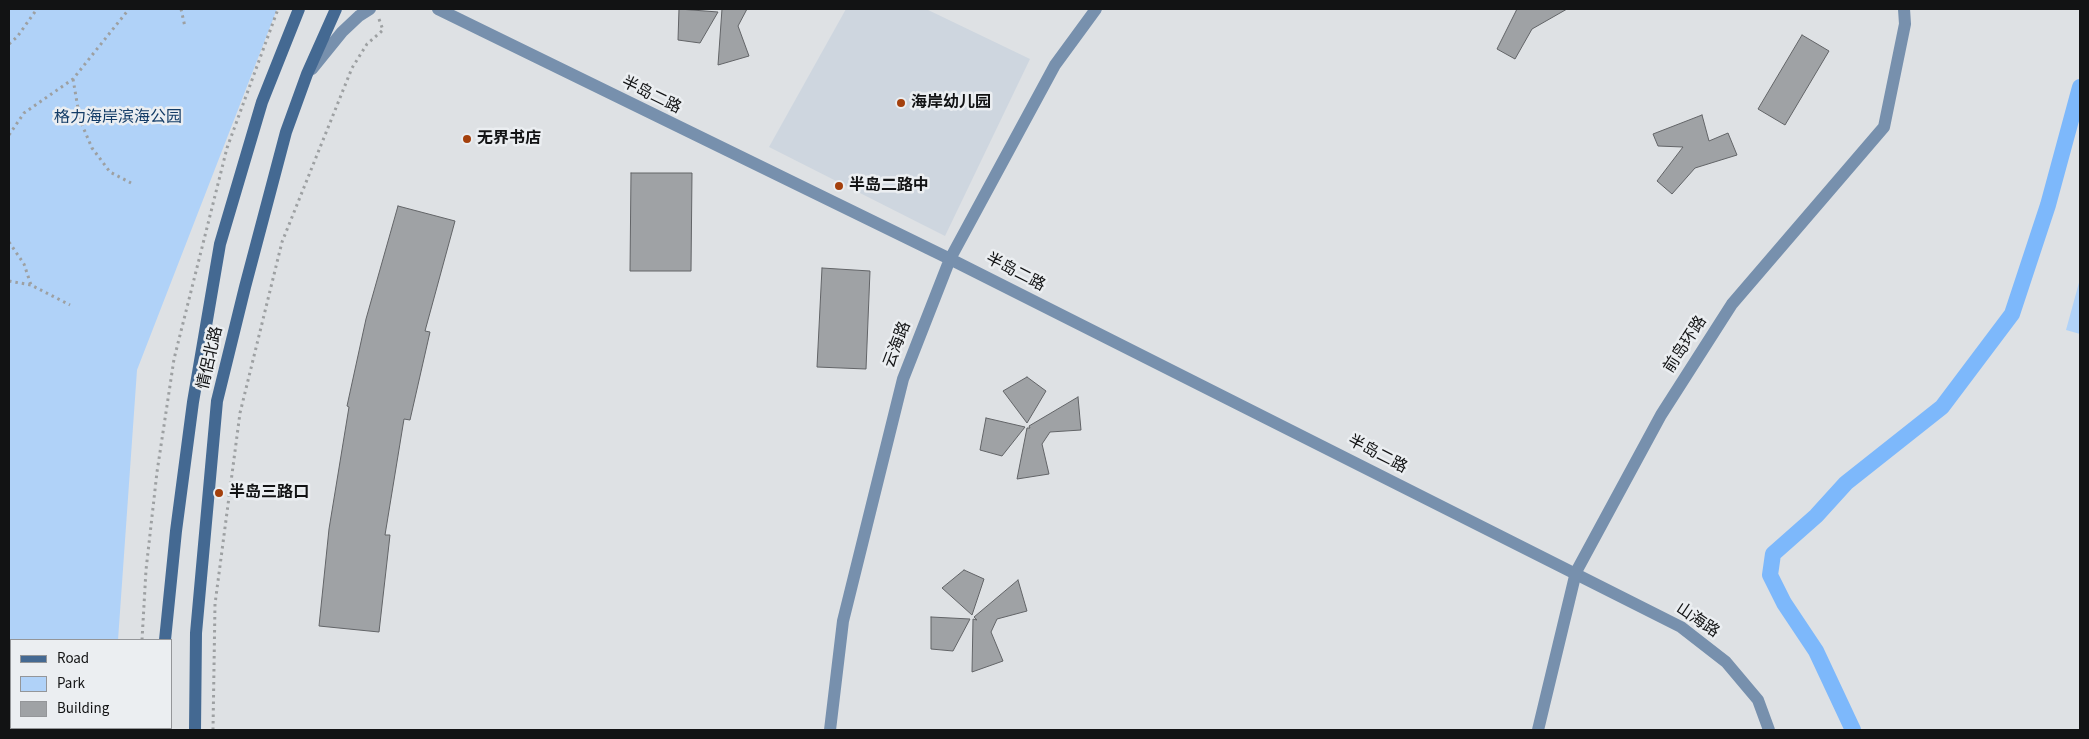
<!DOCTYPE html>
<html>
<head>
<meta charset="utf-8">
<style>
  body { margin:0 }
  #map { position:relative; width:2089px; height:739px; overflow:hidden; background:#dee1e4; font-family:"Source Sans 3",sans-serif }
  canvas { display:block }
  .frame { position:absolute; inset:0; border:10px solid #121314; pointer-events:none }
  .legend { position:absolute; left:10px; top:639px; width:162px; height:90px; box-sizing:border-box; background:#ebeef1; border:1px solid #949699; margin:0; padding:6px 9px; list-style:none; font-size:15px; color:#121314 }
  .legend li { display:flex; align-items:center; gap:10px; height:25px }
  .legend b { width:25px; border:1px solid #949699 }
</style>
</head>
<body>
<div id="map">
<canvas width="2089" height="739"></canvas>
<div class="frame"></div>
<ul class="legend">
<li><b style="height:6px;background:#446992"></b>Road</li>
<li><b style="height:14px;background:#b0d2f8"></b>Park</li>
<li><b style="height:14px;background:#9fa2a5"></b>Building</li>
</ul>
</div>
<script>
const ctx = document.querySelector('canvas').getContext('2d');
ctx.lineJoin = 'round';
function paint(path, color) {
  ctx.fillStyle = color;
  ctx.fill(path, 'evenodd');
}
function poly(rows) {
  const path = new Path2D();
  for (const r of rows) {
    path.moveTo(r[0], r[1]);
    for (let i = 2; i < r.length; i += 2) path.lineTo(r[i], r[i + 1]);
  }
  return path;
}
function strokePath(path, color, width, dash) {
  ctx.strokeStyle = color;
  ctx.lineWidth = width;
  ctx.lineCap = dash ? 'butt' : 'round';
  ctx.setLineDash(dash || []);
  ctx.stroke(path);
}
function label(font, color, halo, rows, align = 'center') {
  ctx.font = font + ' "Source Sans 3","Noto Sans SC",sans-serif';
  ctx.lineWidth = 5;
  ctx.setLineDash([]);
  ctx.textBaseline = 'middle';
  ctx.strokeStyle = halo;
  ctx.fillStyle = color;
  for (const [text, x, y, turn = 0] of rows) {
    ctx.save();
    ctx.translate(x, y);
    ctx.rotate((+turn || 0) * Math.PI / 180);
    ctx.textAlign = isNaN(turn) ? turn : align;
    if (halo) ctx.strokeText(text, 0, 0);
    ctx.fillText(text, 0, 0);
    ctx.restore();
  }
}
const built = poly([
  [846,9,926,9,1030,59,945,236,769,147]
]);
const green = poly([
  [9,9,277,9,137,370,118,640,11,640,11,728,112,728,112,730,9,730],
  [2080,279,2080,334,2066,330]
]);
const canal = poly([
  [1853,730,1816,651,1784,603,1770,575,1773,554,1816,516,1846,483,1942,407,2012,314,2048,205,2080,87]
]);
const building = poly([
  [679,9,718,12,700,43,678,40,679,9],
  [722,9,747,9,738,26,749,56,718,65,722,9],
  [1517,9,1567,9,1532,29,1515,59,1497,49,1517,9],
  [1802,35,1829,51,1785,125,1758,109,1802,35],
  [1702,115,1709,141,1728,133,1737,155,1695,168,1672,194,1657,181,1683,147,1658,146,1653,134,1702,115],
  [631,173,692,173,691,271,630,271,631,173],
  [398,206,455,221,425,331,430,332,410,420,404,419,385,535,390,535,379,632,319,626,329,529,349,407,347,406,366,319,398,206],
  [822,268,870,271,866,369,817,367,822,268],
  [1027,377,1046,391,1027,423,1003,391,1027,377],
  [1078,397,1081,430,1050,432,1042,444,1049,474,1017,479,1027,428,1030,428,1029,426,1078,397],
  [986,418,1025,427,1002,456,980,450,986,418],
  [964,570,984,579,972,615,942,588,964,570],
  [1018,580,1027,611,997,619,991,632,1003,661,972,672,973,619,977,620,974,617,1018,580],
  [931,617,970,619,953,651,931,649,931,617]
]);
const path = poly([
  [181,9,185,27],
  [9,44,17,37,37,9],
  [73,79,80,120,92,148,110,172,131,183],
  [9,135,24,113,73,79,129,9],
  [9,242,24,264,31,285],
  [9,281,31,285,70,305],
  [142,640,146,570,157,472,174,359,227,148,278,9],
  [139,728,139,730],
  [213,730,215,604,240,413,282,242,352,68,367,44,383,30,379,19]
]);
const minor = poly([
  [438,9,950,259,1681,627,1726,662,1758,700,1769,730],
  [312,69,342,32,359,16,370,9],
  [830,730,843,621,903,379,950,259,1055,65,1096,9]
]);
const tertiary = poly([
  [1538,730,1576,572,1661,415,1732,304,1884,127,1905,24,1904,9]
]);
const secondary = poly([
  [165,640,176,531,193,402,220,244,262,102,299,9],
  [163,730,163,728],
  [195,730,196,633,217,401,245,287,286,132,307,74,336,9]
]);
const markers = [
  [901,103,5,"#a4400c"],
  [467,139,5,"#a4400c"],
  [839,186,5,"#a4400c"],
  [219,493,5,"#a4400c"]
];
const streetNames = [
  ["半岛二路",651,96,26],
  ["半岛二路",1015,273,27],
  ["云海路",898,345,-69],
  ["前岛环路",1686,345,-57],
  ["情侶北路",211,358,-77],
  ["半岛二路",1377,455,27],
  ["山海路",1697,621,34]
];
const poiNames = [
  ["海岸幼儿园",911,103],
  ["无界书店",477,139],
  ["半岛二路中",849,186],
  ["半岛三路口",229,493]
];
const parkNames = [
  ["格力海岸滨海公园",118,118]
];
paint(built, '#ced6df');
paint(green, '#b0d2f8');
strokePath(canal, '#7db8fb', 16);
paint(building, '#9fa2a5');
strokePath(building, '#626467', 1);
strokePath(path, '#9da0a2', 3, [2.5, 4]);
strokePath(minor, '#7790ad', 12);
strokePath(tertiary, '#7790ad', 12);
strokePath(secondary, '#446992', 12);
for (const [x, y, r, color] of markers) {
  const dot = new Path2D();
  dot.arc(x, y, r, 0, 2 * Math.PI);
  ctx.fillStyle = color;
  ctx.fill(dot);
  strokePath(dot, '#ebeef1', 2);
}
label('16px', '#121314', '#ebeef1', streetNames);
label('bold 16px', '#121314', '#ebeef1', poiNames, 'left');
label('16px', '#133c67', '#ebeef1', parkNames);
</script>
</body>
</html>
